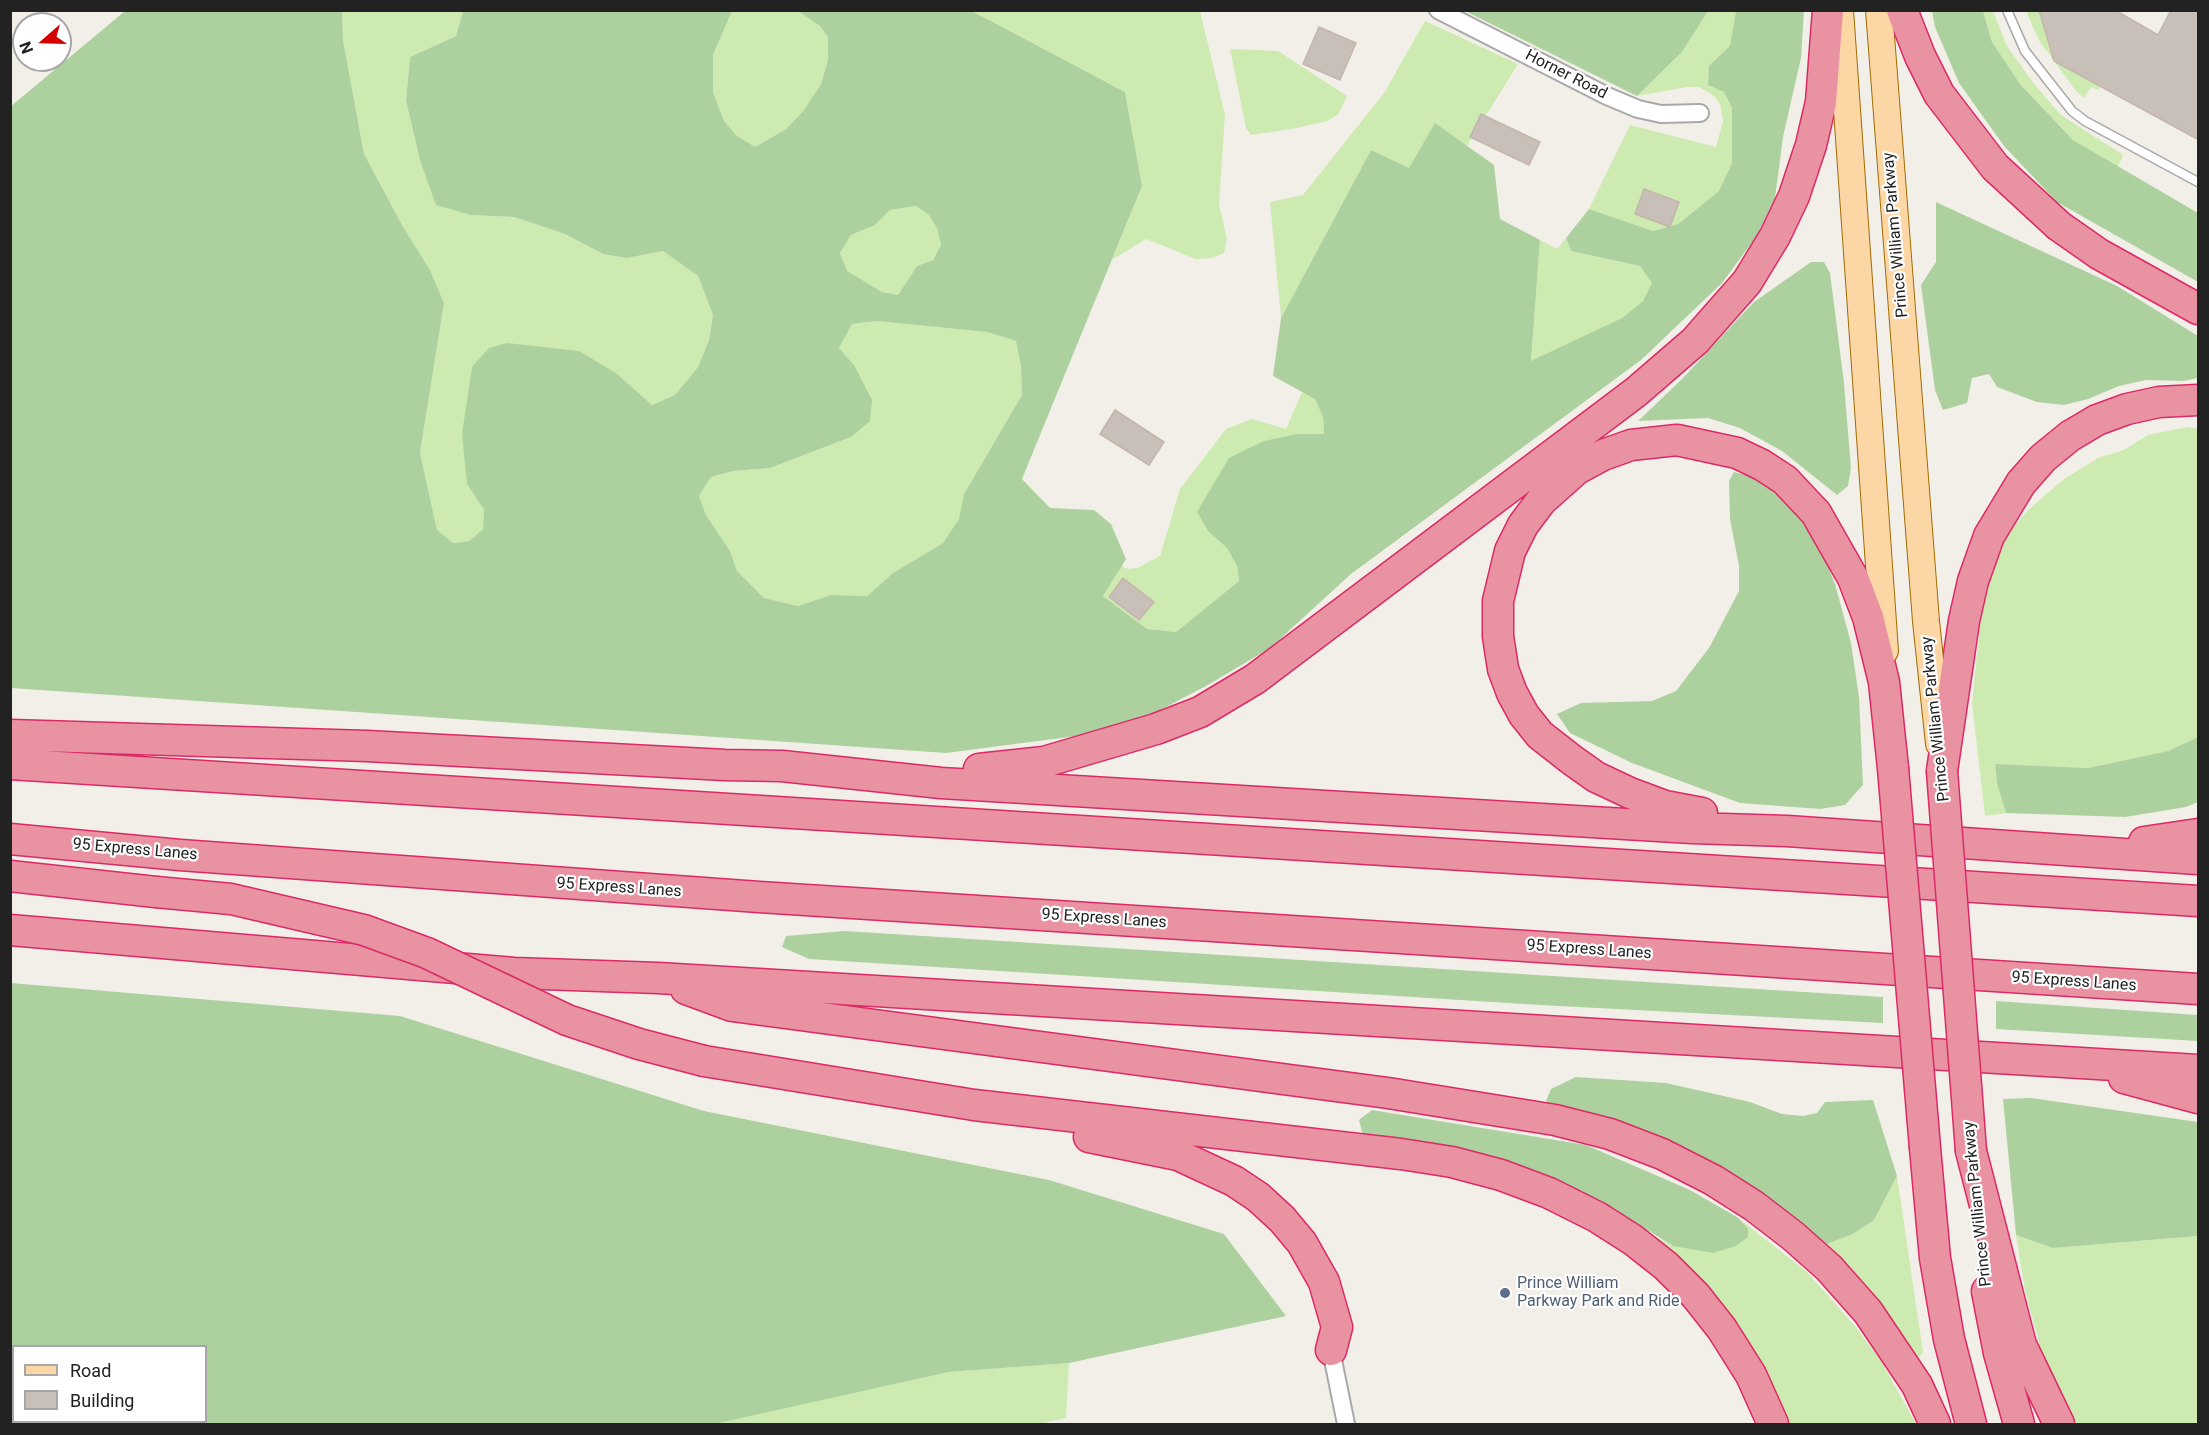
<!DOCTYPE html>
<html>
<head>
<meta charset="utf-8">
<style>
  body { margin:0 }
  #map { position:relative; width:2209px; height:1435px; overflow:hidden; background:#f2efe9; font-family:Roboto,sans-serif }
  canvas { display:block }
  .frame { position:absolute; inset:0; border:12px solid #222; pointer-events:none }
  .legend { position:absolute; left:12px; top:1345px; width:195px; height:78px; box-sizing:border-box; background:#fff; border:2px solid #a7a7a7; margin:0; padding:8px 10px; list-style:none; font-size:18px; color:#222 }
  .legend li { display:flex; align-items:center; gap:12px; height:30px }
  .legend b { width:30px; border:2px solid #a7a7a7 }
  .north { position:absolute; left:12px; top:12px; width:60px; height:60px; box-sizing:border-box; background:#fff; border:2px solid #a7a7a7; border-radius:50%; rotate:250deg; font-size:16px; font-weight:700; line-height:24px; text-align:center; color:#222 }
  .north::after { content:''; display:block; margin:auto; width:21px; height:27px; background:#d40000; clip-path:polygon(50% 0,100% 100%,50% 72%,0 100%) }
</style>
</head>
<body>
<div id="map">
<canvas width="2209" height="1435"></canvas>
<div class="frame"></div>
<ul class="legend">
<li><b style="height:8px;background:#fcd6a4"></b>Road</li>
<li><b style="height:16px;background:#c7bfb8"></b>Building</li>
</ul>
<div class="north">N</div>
</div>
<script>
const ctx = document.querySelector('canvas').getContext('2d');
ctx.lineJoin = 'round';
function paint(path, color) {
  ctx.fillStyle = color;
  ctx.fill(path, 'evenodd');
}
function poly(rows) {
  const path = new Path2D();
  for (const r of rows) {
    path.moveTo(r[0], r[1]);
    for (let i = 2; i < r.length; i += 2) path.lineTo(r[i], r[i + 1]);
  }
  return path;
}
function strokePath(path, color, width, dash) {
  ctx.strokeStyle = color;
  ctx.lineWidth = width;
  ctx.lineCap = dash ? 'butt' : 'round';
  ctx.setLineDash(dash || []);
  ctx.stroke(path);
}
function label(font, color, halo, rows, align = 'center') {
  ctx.font = font + ' Roboto,sans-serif';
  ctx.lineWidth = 4.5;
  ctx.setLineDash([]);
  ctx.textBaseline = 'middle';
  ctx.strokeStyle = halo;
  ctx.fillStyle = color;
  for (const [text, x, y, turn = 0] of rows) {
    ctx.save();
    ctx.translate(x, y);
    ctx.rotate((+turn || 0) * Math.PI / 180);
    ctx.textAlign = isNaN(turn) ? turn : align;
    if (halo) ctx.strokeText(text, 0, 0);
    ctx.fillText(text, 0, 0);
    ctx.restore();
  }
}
const grass = poly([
  [342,11,463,11,456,36,410,57,406,101,420,160,471,215,514,217,565,234,603,254,627,258,663,251,698,276,713,315,709,340,698,367,675,395,652,405,616,373,467,484,484,510,483,529,469,541,452,543,437,530,420,453,444,303,430,270,402,225,364,154,343,40],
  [732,11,798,11,820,26,828,37,828,58,821,84,804,110,786,129,755,147,736,135,724,121,713,92,713,55],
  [972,11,1200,11,1225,115,1219,204,1227,239,1224,253,1212,258,1196,259,1146,239,1112,260,1142,186,1125,92],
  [1708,11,1736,11,1724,92,1732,108,1732,163,1719,191,1678,224,1653,231,1589,209,1630,125,1716,147,1723,121,1720,104,1713,95,1699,87,1687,87,1637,96,1682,52],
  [1983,11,1993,11,2007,46,2034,84,2061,115,2123,155,2118,167,2073,140,2020,84,1992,42],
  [2026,11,2039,11,2054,61,2100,86,2098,90,2091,87,2084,98,2076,91,2054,61,2040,42,2036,34],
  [1425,21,1518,64,1467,146,1435,124,1409,169,1371,150,1281,318,1270,202,1303,195,1384,93],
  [1230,49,1278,51,1347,96,1338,115,1327,121,1297,128,1251,135,1246,128],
  [916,206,929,215,937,227,941,245,933,260,917,266,898,295,882,292,846,271,840,252,851,235,875,225,890,210],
  [1566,238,1571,251,1640,266,1653,283,1643,301,1622,318,1531,362,1540,240,1557,249],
  [877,321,987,332,1016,341,1021,367,1022,395,964,494,960,519,943,543,893,573,867,596,831,595,798,606,764,598,737,571,730,551,706,515,699,496,711,477,733,471,770,468,851,437,854,365,839,348,852,324],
  [1302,392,1315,398,1323,417,1324,434,1297,434,1209,532,1227,548,1237,566,1239,581,1176,632,1147,629,1103,596,1121,566,1128,569,1137,568,1160,556,1180,489,1226,429,1252,419,1286,429],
  [2188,427,2198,429,2198,737,2168,751,2088,768,1995,764,1997,784,2006,813,1985,816,1972,703,1980,625,1991,575,2005,537,2027,511,2064,479,2098,458,2124,450,2148,435],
  [1897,1176,1923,1352,1916,1361,1822,1246,1853,1234,1874,1220],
  [1737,1217,1807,1272,1855,1326,1881,1361,1916,1424,1788,1424,1775,1394,1656,1245,1654,1236,1673,1246,1748,1229],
  [2016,1235,2053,1248,2198,1236,2198,1424,2073,1424,2041,1350,2025,1290],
  [1069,1363,1066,1418,1038,1424,710,1424,949,1372]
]);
const forest = poly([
  [125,11,342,11,343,40,364,154,402,225,430,270,444,303,420,453,437,530,453,543,469,541,483,529,484,510,467,484,462,434,472,367,489,348,507,343,579,351,616,373,652,405,675,395,698,367,709,340,713,315,698,276,663,251,627,258,603,254,565,234,514,217,471,215,436,205,420,160,406,101,410,57,456,36,463,11,732,11,713,55,713,92,724,121,736,135,755,147,786,129,804,110,821,84,828,59,828,37,820,26,798,11,972,11,1125,92,1142,186,1022,479,1050,508,1094,510,1111,524,1126,559,1103,596,1147,629,1176,632,1239,581,1237,566,1227,548,1209,532,1197,512,1229,458,1264,441,1297,434,1324,434,1323,417,1315,399,1273,376,1281,318,1371,150,1409,168,1435,123,1494,165,1500,219,1540,240,1531,361,1622,318,1643,301,1652,283,1640,266,1571,251,1566,238,1589,209,1653,231,1678,224,1719,191,1732,163,1732,108,1724,92,1708,85,1709,66,1730,46,1736,11,1804,11,1801,58,1783,137,1775,198,1756,237,1722,283,1641,360,1351,574,1270,648,1208,685,1122,730,946,753,11,688,10,107],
  [916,206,929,215,937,228,941,245,933,260,917,266,898,295,882,292,847,271,840,253,851,235,875,225,890,210],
  [877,321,987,332,1016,341,1021,367,1022,395,964,494,959,519,943,543,893,573,867,596,831,595,798,606,764,598,737,571,730,551,706,515,699,496,711,477,733,471,770,468,851,437,870,421,872,400,854,365,839,348,852,324],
  [1465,11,1708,11,1682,52,1637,96],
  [1932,11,1983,11,1992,42,2020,84,2073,140,2198,213,2198,282,2057,202,2004,146,1959,83,1935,27],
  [1936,202,2117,286,2198,336,2198,378,2183,381,2146,380,2119,386,2088,399,2064,405,2037,402,1997,387,1989,374,1972,378,1967,403,1943,410,1935,390,1921,285,1936,262],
  [1811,262,1824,262,1830,273,1844,383,1851,468,1848,486,1837,495,1782,451,1740,428,1708,418,1638,421,1681,380,1754,302],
  [1734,472,1757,478,1788,504,1816,537,1835,584,1851,643,1859,697,1863,785,1845,805,1820,809,1740,803,1632,763,1570,733,1557,714,1581,703,1652,701,1676,691,1709,648,1739,591,1739,566,1730,519,1729,481],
  [2198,737,2198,802,2186,807,2125,817,2006,813,1997,784,1995,764,2088,768,2168,751],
  [845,931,1883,997,1883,1023,1540,1005,809,959,782,947,786,936],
  [11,983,400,1016,704,1111,1049,1180,1224,1234,1286,1316,1069,1363,949,1372,714,1424,11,1424],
  [14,1346,206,1346,206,1422,14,1422],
  [1996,1001,2198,1015,2198,1041,1996,1029],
  [1576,1077,1666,1083,1750,1102,1782,1114,1803,1116,1817,1113,1825,1102,1873,1100,1897,1176,1874,1220,1853,1234,1822,1246,1561,1112,1546,1101,1551,1089],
  [2031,1098,2198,1122,2198,1236,2053,1248,2016,1235,2003,1099],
  [1372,1110,1586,1145,1690,1190,1737,1217,1748,1229,1748,1237,1736,1246,1713,1253,1673,1246,1600,1200,1526,1169,1363,1135,1359,1120]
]);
const building = poly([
  [2039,10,2115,10,2158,35,2171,10,2199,10,2199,140,2054,61,2039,10],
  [1319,27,1356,43,1340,80,1303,64,1319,27],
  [1481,114,1540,142,1529,165,1470,137,1481,114],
  [1644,189,1679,202,1670,227,1635,214,1644,189],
  [1115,410,1164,442,1149,465,1100,434,1115,410],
  [1123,578,1154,602,1139,620,1109,597,1123,578]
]);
const lane = poly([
  [2007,10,2025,51,2072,111,2085,121,2198,182]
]);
const street = poly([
  [1438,10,1607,96,1638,109,1661,114,1700,113],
  [1331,1350,1346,1424]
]);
const primary = poly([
  [1840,10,1885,651],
  [1879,10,1926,621,1939,744]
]);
const highway = poly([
  [1902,10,1920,56,1939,94,1995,167,2059,226,2099,254,2198,309],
  [10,735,367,746,725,765,782,766,941,783,1692,828,1787,831,2198,859],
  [10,764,2198,901],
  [979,769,1044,762,1156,729,1200,712,1255,679,1636,392,1695,341,1747,282,1775,236,1794,196,1811,145,1821,102,1828,10],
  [1942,771,1964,621,1973,581,1989,536,2021,483,2043,458,2070,436,2097,420,2127,409,2159,402,2198,400],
  [1702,813,1665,806,1630,793,1596,777,1572,760,1540,735,1524,715,1512,693,1503,669,1498,636,1498,601,1510,551,1523,525,1541,501,1577,469,1603,455,1631,445,1677,440,1737,453,1762,465,1785,480,1816,513,1853,578,1868,617,1884,682,1893,768],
  [10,839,180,855,759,897,2198,989],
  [2144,842,2198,834],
  [10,876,156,892],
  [10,930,514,973,658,978,2198,1070],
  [686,989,732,1006,1388,1093,1555,1120,1610,1134,1662,1154,1713,1180,1754,1206,1793,1236,1829,1268,1868,1312,1917,1385,1935,1424],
  [704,1061,974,1105,1401,1154,1452,1162,1501,1175,1549,1193,1597,1217,1633,1240,1666,1266,1696,1296,1722,1329,1751,1375,1773,1424],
  [2124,1078,2198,1098],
  [1089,1137,1178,1155,1234,1181,1258,1197,1282,1219,1302,1243,1324,1282,1337,1327,1331,1350],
  [1925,1148,1935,1258,1949,1339,1971,1424],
  [1971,1151,2021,1345,2059,1424],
  [1987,1291,1999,1353,2019,1424]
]);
const highwayBridge = poly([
  [1893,768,1925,1148],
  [1942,771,1971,1151],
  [156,892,231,899,364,930,427,953,567,1020,639,1044,704,1061]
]);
const markers = [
  [1505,1293,6,"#5c6f8a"]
];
const streetNames = [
  ["Horner Road",1566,75,27],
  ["Prince William Parkway",1896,235,-95],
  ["Prince William Parkway",1936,719,-96],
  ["95 Express Lanes",135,850,5],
  ["95 Express Lanes",619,888,4],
  ["95 Express Lanes",1104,919,4],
  ["95 Express Lanes",1589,950,4],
  ["95 Express Lanes",2074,982,4],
  ["Prince William Parkway",1978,1204,-96]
];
const serviceNames = [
  ["Prince William",1517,1284],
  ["Parkway Park and Ride",1517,1302]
];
paint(grass, '#cdebb0');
paint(forest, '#add19e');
paint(building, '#c7bfb8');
strokePath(building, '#c4b6ab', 1.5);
strokePath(lane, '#a9a9a9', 11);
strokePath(street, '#a9a9a9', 20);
strokePath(primary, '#a06b00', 28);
strokePath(highway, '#dc2a67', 33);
strokePath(lane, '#fff', 8);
strokePath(street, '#fff', 16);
strokePath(primary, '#fcd6a4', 26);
strokePath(highway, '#e892a2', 30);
strokePath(highwayBridge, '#dc2a67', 33, []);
strokePath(highwayBridge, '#e892a2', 30);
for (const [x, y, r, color] of markers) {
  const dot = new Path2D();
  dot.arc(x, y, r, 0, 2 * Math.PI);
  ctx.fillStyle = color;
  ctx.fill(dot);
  strokePath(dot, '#fff', 2);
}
label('16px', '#222', '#fff', streetNames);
label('16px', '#4e5e75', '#fff', serviceNames, 'left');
</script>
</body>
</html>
